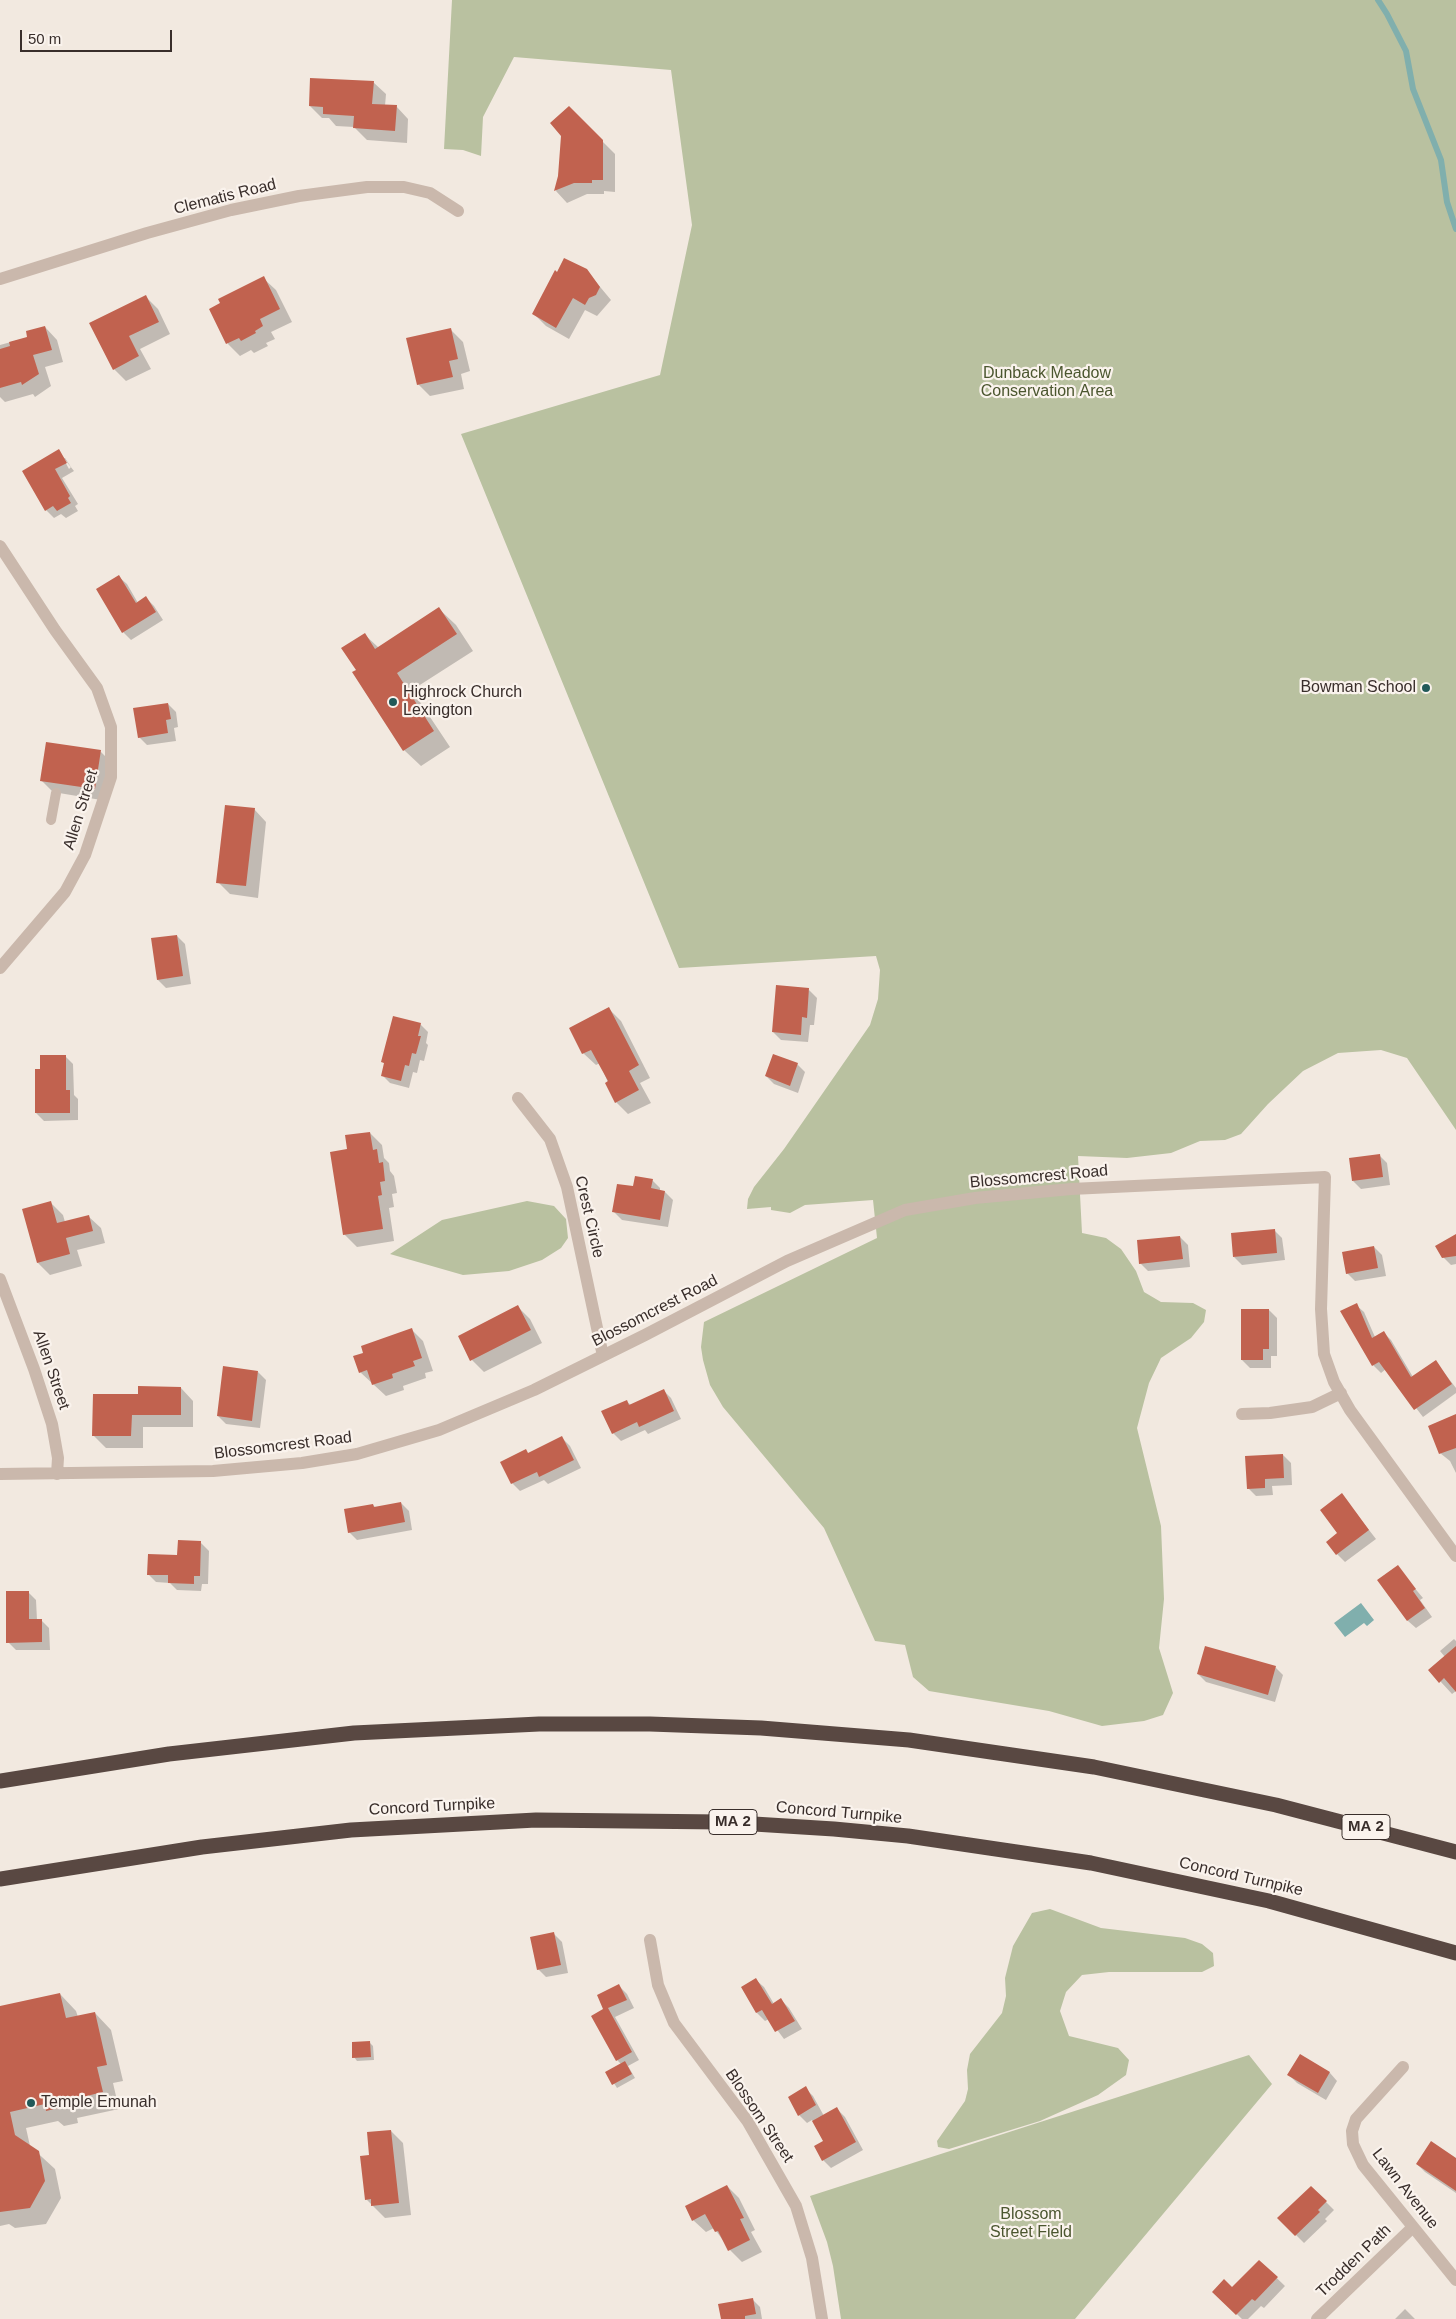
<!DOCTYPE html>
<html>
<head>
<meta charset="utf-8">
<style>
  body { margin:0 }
  #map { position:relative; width:1456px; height:2319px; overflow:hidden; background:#f2e9e0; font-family:Arial,sans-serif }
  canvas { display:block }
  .scale { position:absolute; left:20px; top:30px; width:152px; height:22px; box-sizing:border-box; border:2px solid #392e2b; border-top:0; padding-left:6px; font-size:15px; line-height:18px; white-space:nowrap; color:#392e2b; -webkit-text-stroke:4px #faf3ed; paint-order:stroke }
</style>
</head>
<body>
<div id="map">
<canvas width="1456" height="2319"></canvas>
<div class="scale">50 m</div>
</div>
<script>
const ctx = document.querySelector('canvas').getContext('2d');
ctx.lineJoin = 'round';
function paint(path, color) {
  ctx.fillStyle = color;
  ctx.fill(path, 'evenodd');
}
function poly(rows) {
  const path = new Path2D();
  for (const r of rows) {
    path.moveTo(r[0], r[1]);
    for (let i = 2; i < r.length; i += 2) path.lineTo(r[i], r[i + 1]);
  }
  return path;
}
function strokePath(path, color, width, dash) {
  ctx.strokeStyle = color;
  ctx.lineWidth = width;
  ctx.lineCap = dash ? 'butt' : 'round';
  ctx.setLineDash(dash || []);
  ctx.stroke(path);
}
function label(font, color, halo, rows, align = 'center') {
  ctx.font = font + ' Arial,sans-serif';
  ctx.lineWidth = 4.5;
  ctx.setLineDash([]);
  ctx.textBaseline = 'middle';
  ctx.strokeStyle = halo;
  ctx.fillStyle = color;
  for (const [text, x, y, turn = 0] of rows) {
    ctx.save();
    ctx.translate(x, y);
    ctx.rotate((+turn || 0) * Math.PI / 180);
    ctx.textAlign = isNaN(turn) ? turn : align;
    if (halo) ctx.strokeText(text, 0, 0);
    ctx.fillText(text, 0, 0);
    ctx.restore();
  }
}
const green = poly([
  [452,0,1456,0,1456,1130,1407,1058,1381,1050,1338,1053,1303,1071,1268,1104,1241,1134,1225,1140,1200,1141,1171,1153,1127,1158,1078,1156,1082,1233,1106,1238,1121,1249,1136,1271,1144,1292,1161,1302,1193,1303,1206,1310,1204,1322,1191,1338,1161,1358,1149,1383,1137,1428,1161,1526,1164,1599,1159,1648,1173,1693,1163,1715,1144,1721,1102,1726,1049,1711,929,1691,913,1677,905,1645,875,1641,824,1528,723,1407,710,1385,703,1360,701,1347,704,1322,877,1238,873,1200,805,1205,790,1213,771,1210,771,1207,747,1209,748,1199,754,1187,784,1149,870,1025,878,999,880,970,876,956,679,968,461,434,660,375,692,225,671,70,514,57,483,117,481,156,463,150,444,149],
  [527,1201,554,1206,566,1219,568,1238,561,1248,542,1260,509,1271,463,1275,390,1254,442,1220],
  [1050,1909,1101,1928,1185,1938,1202,1944,1213,1953,1214,1966,1202,1972,1109,1972,1082,1975,1066,1992,1060,2011,1069,2036,1118,2048,1129,2060,1126,2075,1098,2095,1040,2121,949,2149,938,2147,937,2141,965,2101,968,2089,967,2070,970,2054,1002,2013,1006,1996,1005,1978,1013,1946,1032,1913],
  [1249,2055,1272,2084,1075,2319,841,2319,833,2266,827,2242,810,2196]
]);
const water = poly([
  [1361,1603,1374,1620,1367,1626,1364,1623,1345,1637,1334,1623]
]);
const shadow = poly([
  [373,82,386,94,385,106,396,106,408,119,407,143,367,140,354,127,336,126,329,118,322,118,310,106],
  [569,108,615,154,615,192,604,191,604,194,587,194,567,203,556,191],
  [586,270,611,300,597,316,585,310,569,339,546,326,534,314,558,273],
  [263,278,276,290,292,322,271,332,275,339,266,343,268,346,254,353,251,350,240,356,228,344,211,310],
  [146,297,158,309,170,334,140,349,151,369,126,381,114,369],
  [45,327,57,340,63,362,45,367,51,386,35,397,33,394,5,402,0,397,0,345,29,337],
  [451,330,463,342,470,371,461,374,464,389,430,396,418,384],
  [58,451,74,471,62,478,78,504,75,506,78,511,66,518,61,514,54,518,46,510],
  [63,458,65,458,71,467,69,469],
  [119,577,127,584,138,603,146,598,154,606,163,620,131,640,123,632],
  [439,609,456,625,473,651,412,690,450,747,421,766,404,750,357,670,364,634,379,648],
  [168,704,176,712,178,727,174,728,176,741,147,745,139,737],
  [101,752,113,764,107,801,53,792,41,780],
  [254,809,266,822,258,898,230,894,218,882],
  [177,936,185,944,191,984,166,988,158,980],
  [809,990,817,998,814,1025,810,1025,808,1042,781,1040,773,1032],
  [609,1009,621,1021,650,1078,640,1083,651,1103,628,1114,616,1102,600,1063,596,1065,583,1053],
  [420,1024,428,1032,426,1043,428,1045,424,1061,420,1060,417,1073,413,1072,409,1088,390,1083,382,1075,385,1064,383,1062],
  [65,1056,73,1064,74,1095,78,1099,78,1120,44,1121,36,1113,41,1070],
  [797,1064,805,1072,798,1093,774,1084,766,1076],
  [370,1133,382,1145,384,1158,389,1163,390,1171,394,1176,397,1193,392,1194,394,1207,389,1208,394,1241,357,1247,344,1234,349,1150],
  [1379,1155,1387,1163,1390,1185,1361,1189,1353,1181],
  [652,1180,660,1188,660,1191,665,1192,673,1200,668,1227,622,1220,614,1212,634,1188],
  [51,1203,63,1215,65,1222,88,1216,101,1228,105,1243,77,1250,82,1266,50,1275,38,1263],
  [1274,1230,1282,1238,1285,1260,1242,1265,1234,1257],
  [1456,1235,1456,1264,1451,1265,1443,1257],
  [1180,1237,1188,1245,1190,1267,1148,1271,1140,1263],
  [1374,1247,1382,1255,1386,1276,1355,1281,1347,1273],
  [1356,1305,1364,1312,1375,1337,1383,1332,1391,1340,1413,1377,1435,1361,1456,1388,1456,1393,1423,1417,1386,1369,1381,1373,1373,1365],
  [518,1307,530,1319,542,1343,484,1372,472,1360],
  [1269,1310,1277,1318,1277,1356,1271,1356,1271,1368,1250,1368,1242,1360],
  [411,1329,423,1341,433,1371,425,1373,426,1378,403,1386,404,1390,386,1396,360,1372],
  [258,1372,266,1380,260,1428,226,1424,218,1416],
  [181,1388,193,1401,193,1427,143,1427,143,1448,106,1448,93,1435,139,1396],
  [663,1390,671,1398,681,1419,648,1434,645,1430,621,1441,613,1433,626,1401,631,1405],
  [1456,1418,1456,1473,1450,1461,1440,1453],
  [562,1438,570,1446,581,1468,548,1484,544,1480,520,1491,512,1483,529,1454],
  [1283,1455,1291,1463,1292,1485,1272,1486,1273,1495,1256,1496,1248,1488],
  [1342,1495,1376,1539,1345,1562,1337,1554],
  [401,1503,409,1511,412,1530,357,1540,349,1532,373,1505,376,1508],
  [201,1543,209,1551,208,1584,202,1584,201,1591,177,1590,170,1583,156,1582,148,1574],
  [1397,1567,1423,1598,1420,1600,1432,1617,1416,1628,1408,1621],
  [28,1592,36,1600,37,1620,41,1620,49,1628,50,1650,16,1650,8,1642],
  [1454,1639,1456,1641,1456,1691,1452,1694,1430,1670,1445,1657,1440,1651],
  [1275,1667,1283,1675,1275,1702,1206,1682,1198,1674],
  [554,1934,562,1942,568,1973,546,1977,538,1969],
  [756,1980,764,1987,774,2004,781,2000,789,2008,802,2029,784,2039,769,2019,765,2021,757,2013,743,1988],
  [619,1986,627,1994,634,2008,615,2017,639,2060,628,2066,635,2078,617,2088,607,2072,621,2064,617,2060,605,2009],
  [60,1994,76,2011,78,2017,95,2013,111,2030,123,2081,113,2083,119,2109,77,2118,78,2123,64,2126,58,2121,26,2128,30,2146,55,2169,61,2198,46,2224,15,2228,9,2224,0,2226,0,2007],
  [369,2042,373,2046,374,2060,357,2061,354,2057],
  [1301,2056,1330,2073,1337,2081,1326,2100,1297,2083,1289,2075],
  [805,2088,813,2096,824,2116,837,2109,845,2117,863,2150,831,2168,823,2160,824,2142,812,2120,807,2123,799,2115],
  [391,2131,403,2143,411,2215,385,2218,366,2199,371,2156],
  [1456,2159,1456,2193,1425,2172,1417,2164],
  [727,2186,739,2198,755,2230,751,2232,762,2252,742,2262,730,2250,714,2228,706,2232,693,2220],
  [1311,2187,1334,2210,1325,2219,1327,2221,1304,2243,1279,2218],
  [1259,2261,1285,2286,1264,2308,1261,2306,1248,2319,1242,2319,1214,2292,1232,2289],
  [752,2299,760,2307,762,2319,722,2319],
  [1405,2309,1415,2319,1395,2319]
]);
const stream = poly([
  [1378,0,1387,14,1406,51,1413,89,1441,160,1447,202,1456,229]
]);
const building = poly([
  [310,78,374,81,372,104,397,105,395,131,353,128,354,116,323,114,323,107,309,106],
  [569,106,603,140,603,180,592,180,592,183,574,183,554,191,558,176,561,136,550,123],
  [564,258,587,269,600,287,596,295,589,298,585,305,573,298,556,328,532,314,555,270,557,272],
  [264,276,280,309,260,319,263,326,255,331,256,333,241,341,239,338,226,344,209,309,220,303,218,299],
  [146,295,159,322,129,336,139,356,113,370,89,323],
  [45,326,52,350,33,355,39,374,22,385,21,382,0,388,0,349,10,346,9,342,27,337,26,331],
  [451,328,458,359,449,361,453,377,417,385,406,338],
  [59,449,67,463,55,469,70,496,68,498,71,503,57,511,53,506,45,511,22,471],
  [119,575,136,603,146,596,156,612,122,633,96,589],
  [439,607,457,634,397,673,434,731,403,751,352,672,356,670,341,648,365,633,375,649],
  [168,703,171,719,166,720,168,733,138,738,133,708],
  [46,742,101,750,95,789,40,781],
  [225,805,255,808,246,886,216,883],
  [177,935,183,976,157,980,151,938],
  [776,985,809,988,807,1018,802,1017,801,1035,772,1032],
  [609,1007,639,1065,629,1071,639,1090,615,1103,605,1083,608,1081,591,1050,582,1054,569,1028],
  [393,1016,421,1023,418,1036,421,1036,416,1054,412,1053,409,1066,405,1065,401,1081,381,1076,384,1063,381,1062],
  [773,1054,798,1063,790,1086,765,1076],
  [40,1055,66,1055,66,1090,70,1090,70,1113,35,1113,35,1069,40,1069],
  [370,1132,373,1150,377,1149,379,1163,383,1162,385,1181,380,1182,382,1195,378,1196,383,1229,343,1235,330,1152,347,1149,345,1135],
  [1380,1154,1383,1177,1352,1181,1349,1158],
  [635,1176,653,1179,651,1188,665,1191,660,1220,612,1212,617,1184,633,1186],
  [51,1201,57,1223,89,1215,93,1231,66,1238,70,1254,37,1263,22,1209],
  [1275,1229,1277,1253,1233,1257,1231,1233],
  [1456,1234,1456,1256,1442,1258,1435,1246],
  [1180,1236,1183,1259,1139,1264,1137,1240],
  [1374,1246,1378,1268,1346,1274,1342,1252],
  [1357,1303,1372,1338,1384,1331,1411,1377,1436,1360,1452,1384,1414,1410,1379,1362,1372,1366,1340,1311],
  [518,1305,531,1330,470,1361,458,1336],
  [1241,1309,1269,1309,1269,1349,1263,1349,1263,1360,1241,1360],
  [412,1328,422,1358,413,1361,415,1366,392,1374,393,1378,372,1385,367,1370,359,1373,353,1356,363,1353,361,1346],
  [223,1366,258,1371,252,1421,217,1416],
  [138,1386,181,1387,181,1415,132,1415,131,1436,92,1436,93,1394,138,1394],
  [664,1389,674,1411,639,1427,637,1422,612,1434,601,1411,627,1400,629,1405],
  [1456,1414,1456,1448,1439,1454,1428,1426],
  [562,1436,574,1460,539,1477,537,1472,511,1484,500,1462,526,1449,528,1453],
  [1283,1454,1284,1478,1265,1479,1265,1488,1247,1489,1245,1456],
  [1342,1493,1369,1530,1336,1555,1326,1542,1337,1533,1320,1510],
  [401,1502,405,1522,348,1533,344,1509,373,1504,374,1507],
  [178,1540,201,1541,200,1576,194,1576,194,1584,168,1583,168,1575,147,1575,148,1554,177,1555],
  [1398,1565,1416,1589,1413,1591,1425,1608,1407,1621,1377,1580],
  [6,1591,29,1591,29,1619,42,1619,42,1642,6,1643],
  [1205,1646,1276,1666,1268,1695,1197,1674],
  [1456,1646,1456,1692,1444,1678,1439,1683,1428,1670],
  [554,1932,561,1965,537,1970,530,1937],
  [756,1978,772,2004,781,1998,795,2021,775,2032,762,2010,756,2013,741,1987],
  [619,1984,627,2000,608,2008,632,2052,616,2061,591,2016,603,2009,597,1995],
  [60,1993,66,2018,95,2012,107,2065,97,2067,103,2092,62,2102,63,2107,46,2111,45,2104,10,2112,15,2135,39,2151,45,2181,30,2208,0,2212,0,2006],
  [370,2041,371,2057,352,2058,352,2042],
  [1300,2054,1330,2072,1318,2093,1287,2075],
  [625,2061,632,2074,612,2085,605,2072],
  [806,2086,816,2105,798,2116,788,2097],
  [837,2107,856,2142,822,2161,814,2146,823,2141,812,2121],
  [391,2130,399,2203,371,2206,371,2199,365,2200,360,2156,369,2155,367,2132],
  [1431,2141,1456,2158,1456,2191,1416,2164],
  [727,2185,744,2218,740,2219,750,2240,728,2251,718,2231,715,2232,705,2214,692,2221,685,2206],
  [1311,2186,1327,2201,1318,2210,1320,2212,1295,2236,1277,2218],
  [1259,2260,1278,2277,1255,2301,1252,2299,1236,2315,1212,2292,1224,2279,1232,2287],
  [753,2298,756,2314,745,2316,745,2319,721,2319,718,2304]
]);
const service = poly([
  [51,820,56,793]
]);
const minor = poly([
  [0,279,147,233,231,210,299,196,367,187,404,187,430,193,458,211],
  [0,546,55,630,97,688,111,727,111,777,85,855,65,892,0,968],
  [518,1098,550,1139,567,1187,603,1356],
  [0,1279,34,1369,52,1424,58,1458,57,1474],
  [1242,1414,1270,1413,1312,1407,1341,1393],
  [0,1474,213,1471,302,1463,357,1454,439,1430,534,1390,645,1335,787,1261,905,1210,975,1198,1071,1189,1325,1177,1321,1309,1324,1354,1334,1382,1350,1410,1456,1556],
  [650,1940,658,1985,674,2023,748,2122,796,2206,812,2258,822,2319],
  [1403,2067,1356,2119,1352,2131,1353,2144,1363,2165,1456,2280],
  [1317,2319,1413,2227]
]);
const motorway = poly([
  [0,1781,169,1754,354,1733,539,1724,650,1724,761,1728,909,1740,1094,1767,1276,1805,1456,1852],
  [0,1879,202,1847,351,1830,536,1820,722,1822,834,1829,908,1836,1091,1863,1269,1901,1456,1953]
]);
const markers = [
  [1426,688,5,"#215959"],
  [393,702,5,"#215959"],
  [31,2103,5,"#215959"]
];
const shields = [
  [733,1822,48],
  [1366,1827,48]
];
const shieldNames = [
  ["MA 2",733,1822],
  ["MA 2",1366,1827]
];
const streetNames = [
  ["Clematis Road",225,197,-14],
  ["Allen Street",81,810,-73],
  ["Blossomcrest Road",1039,1177,-5],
  ["Crest Circle",589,1217,77],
  ["Blossomcrest Road",655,1311,-27],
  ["Allen Street",51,1370,71],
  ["Blossomcrest Road",283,1446,-7],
  ["Concord Turnpike",432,1807,-3],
  ["Concord Turnpike",839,1813,5],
  ["Concord Turnpike",1241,1877,13],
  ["Blossom Street",759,2116,56],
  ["Lawn Avenue",1405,2189,52],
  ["Trodden Path",1354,2261,-44]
];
const parkNames = [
  ["Dunback Meadow",1047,374],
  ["Conservation Area",1047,392],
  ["Blossom",1031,2215],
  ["Street Field",1031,2233]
];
const poiNames = [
  ["Bowman School",1416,688,"right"],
  ["Highrock Church",403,693],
  ["Lexington",403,711],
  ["Temple Emunah",41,2103]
];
paint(green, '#b9c1a0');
paint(water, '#80afad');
paint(shadow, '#0003');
strokePath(stream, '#80afad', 6);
paint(building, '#c1624f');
strokePath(service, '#cab8ac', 10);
strokePath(minor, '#cab8ac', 12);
strokePath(motorway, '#594842', 15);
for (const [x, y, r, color] of markers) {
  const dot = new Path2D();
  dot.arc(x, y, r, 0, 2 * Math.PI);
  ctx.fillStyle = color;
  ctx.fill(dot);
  strokePath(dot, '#faf3ed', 2);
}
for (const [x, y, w] of shields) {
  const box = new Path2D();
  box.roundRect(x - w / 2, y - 12.5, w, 25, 4);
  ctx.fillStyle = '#faf3ed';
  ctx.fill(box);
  strokePath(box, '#392e2b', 1);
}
label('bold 15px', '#392e2b', null, shieldNames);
label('16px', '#392e2b', '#faf3ed', streetNames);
label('16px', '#4b562f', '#faf3ed', parkNames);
label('16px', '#392e2b', '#faf3ed', poiNames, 'left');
</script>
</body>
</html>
